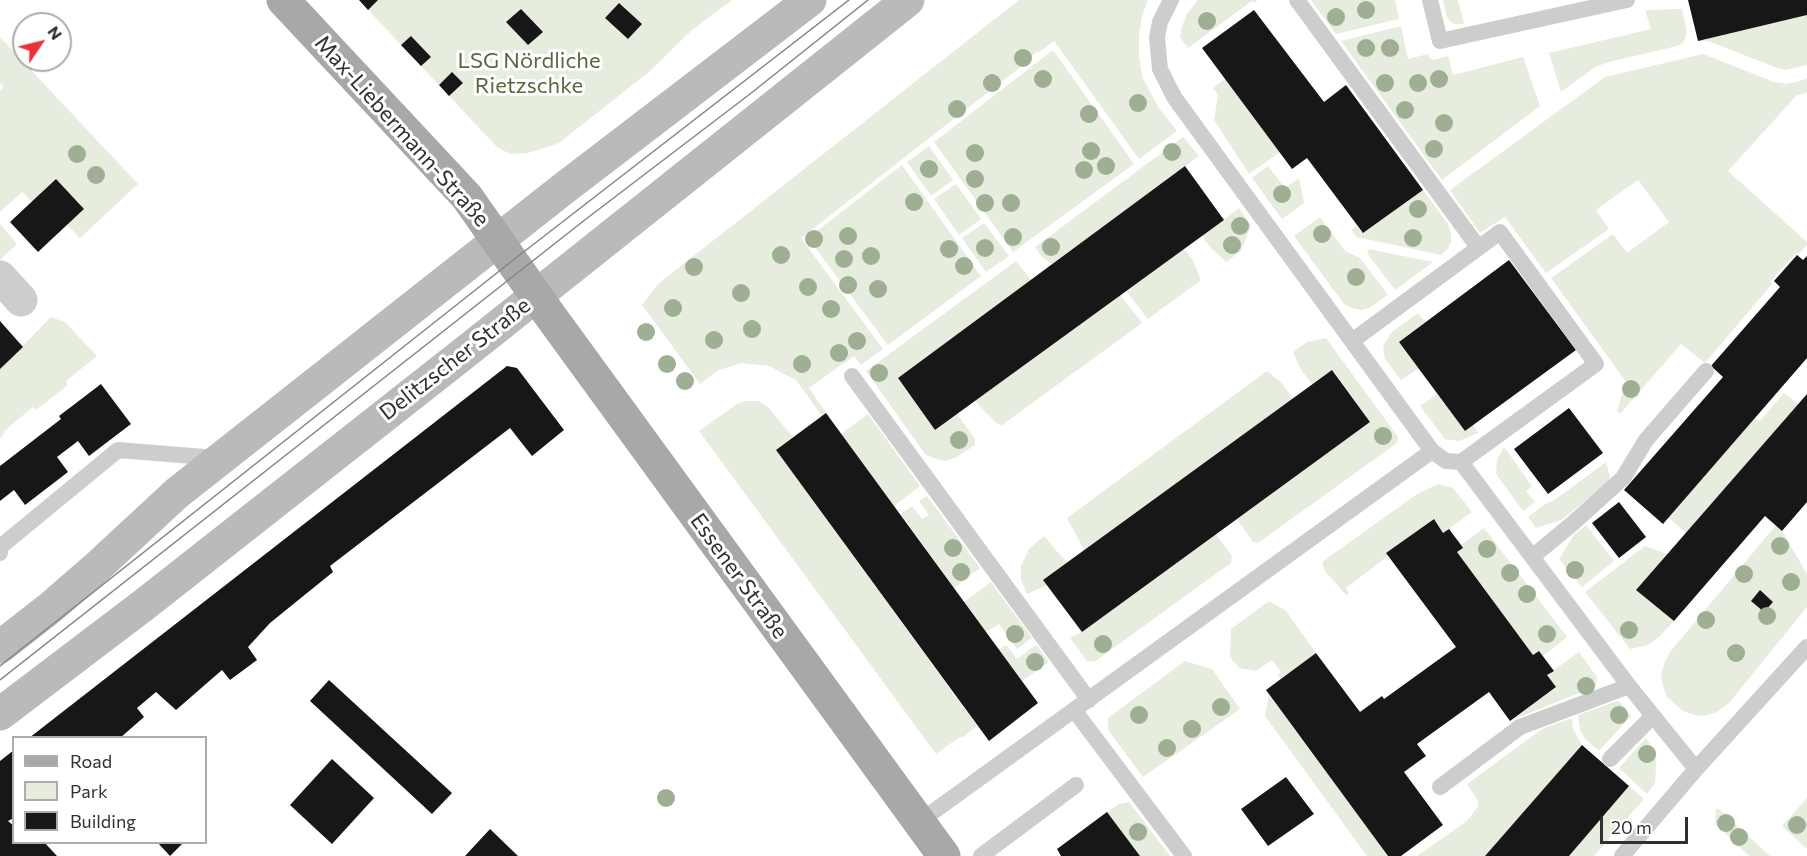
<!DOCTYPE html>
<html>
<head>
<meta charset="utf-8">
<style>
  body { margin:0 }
  #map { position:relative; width:1807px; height:856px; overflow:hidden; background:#fff; font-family:Commissioner,sans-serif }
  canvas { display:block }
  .legend { position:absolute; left:12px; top:736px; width:195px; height:108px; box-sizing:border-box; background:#fff; border:2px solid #acacac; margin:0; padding:8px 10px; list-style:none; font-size:18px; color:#303030 }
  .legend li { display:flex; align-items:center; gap:12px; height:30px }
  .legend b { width:30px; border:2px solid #acacac }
  .north { position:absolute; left:12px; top:12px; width:60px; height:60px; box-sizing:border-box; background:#fff; border:2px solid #acacac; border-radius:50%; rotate:55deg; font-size:16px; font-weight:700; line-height:24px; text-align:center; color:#303030 }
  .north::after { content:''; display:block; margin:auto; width:21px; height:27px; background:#e83236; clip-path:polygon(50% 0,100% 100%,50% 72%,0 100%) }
  .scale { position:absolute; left:1600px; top:817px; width:88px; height:27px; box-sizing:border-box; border:3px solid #303030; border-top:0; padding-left:8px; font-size:18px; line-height:21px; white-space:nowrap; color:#303030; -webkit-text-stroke:4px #fff; paint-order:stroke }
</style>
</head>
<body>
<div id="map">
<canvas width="1807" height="856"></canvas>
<ul class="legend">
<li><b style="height:8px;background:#a8a8a8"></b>Road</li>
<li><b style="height:16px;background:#e6edde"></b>Park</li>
<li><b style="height:16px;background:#171717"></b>Building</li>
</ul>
<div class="north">N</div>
<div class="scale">20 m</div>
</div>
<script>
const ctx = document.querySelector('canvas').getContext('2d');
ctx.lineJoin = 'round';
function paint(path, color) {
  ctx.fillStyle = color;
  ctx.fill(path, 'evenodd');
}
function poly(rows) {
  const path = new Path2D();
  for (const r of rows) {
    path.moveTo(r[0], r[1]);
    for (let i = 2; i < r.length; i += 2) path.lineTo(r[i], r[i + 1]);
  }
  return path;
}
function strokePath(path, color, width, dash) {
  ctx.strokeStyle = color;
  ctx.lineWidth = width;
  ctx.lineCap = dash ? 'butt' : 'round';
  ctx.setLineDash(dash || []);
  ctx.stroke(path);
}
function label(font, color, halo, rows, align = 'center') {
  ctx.font = font + ' Commissioner,sans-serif';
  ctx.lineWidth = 6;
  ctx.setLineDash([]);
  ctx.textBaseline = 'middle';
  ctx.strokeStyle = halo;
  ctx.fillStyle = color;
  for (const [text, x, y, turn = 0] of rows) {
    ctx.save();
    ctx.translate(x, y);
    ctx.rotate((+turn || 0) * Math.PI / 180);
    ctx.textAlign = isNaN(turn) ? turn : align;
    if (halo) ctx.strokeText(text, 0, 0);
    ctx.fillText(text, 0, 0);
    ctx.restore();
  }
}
const green = poly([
  [359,0,732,0,692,30,650,71,559,143,528,153,510,154,497,147],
  [1019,0,1148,0,1142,16,1139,35,1139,56,1142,76,1158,107,1177,131,1139,159,1054,41,1038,53,1037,52,1031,56,1032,58,801,238,883,349,861,365,854,356,809,388,826,413,822,416,796,380,769,366,741,363,717,371,700,384,642,305,658,284],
  [1198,0,1258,0,1254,3,1252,1,1188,48,1180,37,1182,26,1187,14],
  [1311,0,1395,0,1399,19,1336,34],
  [1443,0,1458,0,1464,24,1454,24,1449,20,1446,15],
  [1682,9,1687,33,1683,43,1677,46,1609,62,1595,67,1561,92,1549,53,1651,29,1645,10],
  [1807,15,1807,65,1786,70,1780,69,1708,41,1698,41],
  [1401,26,1408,59,1428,54,1430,58,1433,60,1448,56,1453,75,1523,57,1540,106,1442,180,1341,41],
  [0,37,138,184,80,238,67,225,32,202,22,192,0,212,0,91,4,87,0,83],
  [1053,50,1134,164,1013,252,934,142],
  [1703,54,1774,82,1787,84,1807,79,1807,93,1797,95,1728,171,1807,242,1807,245,1800,253,1797,252,1770,282,1772,284,1705,363,1681,344,1620,414,1617,411,1626,382,1551,278,1613,234,1627,253,1669,222,1638,180,1596,210,1609,229,1546,273,1505,217,1480,233,1450,190,1605,77],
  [1225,79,1280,152,1249,174,1214,120,1218,95,1213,88],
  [1183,137,1199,156,1052,264,1042,257,1035,247],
  [929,146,953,180,931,196,907,162],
  [902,165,981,276,888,345,808,238],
  [1268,166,1285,188,1299,178,1304,203,1282,219,1252,178],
  [956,184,981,219,959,235,934,199],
  [1423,190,1448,224,1451,234,1451,242,1447,250,1441,255,1357,237,1351,230,1356,226,1363,233],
  [1239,208,1251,226,1241,251,1226,262,1210,247,1202,236],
  [1320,217,1345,251,1360,258,1388,295,1369,308,1361,310,1352,308,1344,304,1294,236],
  [984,223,1009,256,986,272,962,238],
  [0,224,17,244,0,260],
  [1184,249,1193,260,1201,280,1148,319,1126,291],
  [1369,249,1433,262,1395,290,1367,253],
  [1016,261,1031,280,898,378,935,430,957,414,975,439,975,445,955,458,946,461,935,459,925,454,866,371],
  [1120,295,1142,323,1002,425,997,424,975,401],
  [1418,313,1425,322,1399,342,1419,368,1401,380,1385,359,1383,346,1392,332],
  [51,317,65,322,97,356,66,381,68,385,36,410,33,407,3,432,4,434,0,438,0,369],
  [1326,338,1398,437,1397,443,1258,543,1253,542,1237,519,1370,422,1333,370,1312,384,1301,370,1293,352,1307,342],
  [1267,371,1282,383,1293,399,1084,550,1067,518],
  [1784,393,1798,404,1686,533,1668,517,1755,418,1760,421],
  [1437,394,1465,431,1473,425,1478,433,1459,441,1445,439,1420,406],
  [746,401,758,401,768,407,793,437,776,450,977,726,963,737,958,738,936,754,699,431,737,404],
  [868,414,920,486,894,506,841,434],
  [1504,447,1532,486,1526,491,1535,502,1523,511,1496,474,1497,460],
  [1606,462,1610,477,1607,483,1561,520,1536,528,1528,517,1545,504,1553,501],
  [1438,484,1453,488,1472,512,1443,533,1433,519,1387,553,1388,556,1346,588,1349,593,1346,595,1325,571,1322,562,1417,494],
  [927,496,980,568,954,588,901,514,912,506,922,519,929,515,919,501],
  [1586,525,1614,561,1582,587,1559,559,1574,535],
  [1776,525,1782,531,1807,574,1807,607,1729,703,1718,711,1709,715,1699,716,1683,711,1667,697,1663,686,1661,674,1665,662,1670,652],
  [1484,528,1567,637,1543,656,1539,651,1533,655,1457,552,1462,548,1461,545],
  [1216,534,1232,556,1231,563,1094,662,1087,661,1070,638,1082,632],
  [1044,536,1067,563,1043,580,1047,585,1027,594,1021,580,1021,566,1029,549],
  [1645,546,1667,554,1637,590,1674,621,1658,638,1648,645,1630,649,1585,592],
  [991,582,1032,638,1017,649,999,624,986,632,964,602],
  [1269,601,1286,611,1316,653,1281,679,1278,675,1281,672,1272,660,1256,671,1239,668,1230,657,1231,629],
  [1006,645,1017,659,1036,645,1049,662,1022,681,999,650],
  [1579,652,1597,677,1596,686,1510,721,1556,688,1547,675],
  [1185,661,1212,669,1240,709,1143,777,1108,730,1108,718],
  [1269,695,1388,856,1367,856,1265,716],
  [1617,701,1621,703,1631,716,1599,751,1585,739,1580,730,1578,715],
  [1572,718,1573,729,1582,745,1485,856,1417,856,1467,821,1473,813,1478,806,1478,801,1467,784,1542,729],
  [1646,738,1656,753,1656,769,1655,783,1647,794,1619,768],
  [1629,786,1644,799,1594,856,1569,856],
  [1807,798,1807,849,1782,826],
  [1129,802,1170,856,1140,856,1107,812,1119,804],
  [1716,808,1720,810,1770,856,1749,856,1715,824]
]);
const building = poly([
  [359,0,378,0,368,10],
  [1688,0,1807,0,1807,15,1698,41],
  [619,3,642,24,628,39,605,18],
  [521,9,543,32,528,45,506,22],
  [1254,10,1324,102,1346,85,1423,190,1363,233,1307,158,1292,169,1202,48],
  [411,36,431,57,421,66,401,45],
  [452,72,463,83,449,96,439,85],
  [1185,166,1224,220,935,430,898,378],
  [56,179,84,209,38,252,10,222],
  [1797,255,1803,260,1807,256,1807,358,1663,524,1624,490,1723,377,1711,366,1780,287,1774,281],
  [1509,260,1576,350,1465,431,1399,342],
  [0,321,23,347,0,369],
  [507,366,517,368,564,430,532,456,510,428,330,566,333,572,270,623,248,647,257,660,230,680,222,670,176,710,156,692,137,708,144,717,120,738,29,738],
  [1332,370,1370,422,1082,632,1043,580],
  [101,384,131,424,89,456,78,441,57,457,68,472,25,505,14,490,0,501,0,466,61,419,59,416],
  [1807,394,1807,502,1782,531,1765,516,1674,621,1636,590],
  [1569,408,1603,453,1548,494,1514,449],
  [826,413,1038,703,989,741,776,450],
  [1619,502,1646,537,1619,558,1592,523],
  [1434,519,1443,533,1449,529,1461,545,1463,548,1457,552,1533,655,1539,651,1554,671,1547,675,1556,687,1510,721,1489,692,1417,744,1426,756,1404,772,1443,825,1401,856,1388,856,1266,690,1316,653,1360,712,1382,696,1384,699,1456,647,1386,553],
  [1760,590,1773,602,1764,612,1751,601],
  [329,680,452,793,432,814,310,701],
  [1582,745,1629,786,1569,856,1485,856],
  [14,750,14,818,8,821,14,826,14,842,44,842,57,856,0,856,0,761],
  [332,759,374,798,332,844,290,805],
  [1286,777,1314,814,1268,846,1241,809],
  [1107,812,1140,856,1061,856,1057,849],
  [490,829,518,856,465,856],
  [157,842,184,842,170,856]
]);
const service = poly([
  [1171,0,1160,22,1157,37,1160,69,1174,97,1432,451,1446,461,1461,462,1596,364,1500,232,1352,341],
  [1297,0,1478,247],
  [1430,0,1440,41,1627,0],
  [852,376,1089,700],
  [1461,462,1629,686,1696,769],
  [0,553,0,547,118,450,217,458],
  [1532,557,1572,524,1623,478,1646,440,1706,371],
  [1074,710,1184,856],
  [1610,759,1653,716],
  [1440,787,1520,727,1629,686],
  [919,822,1432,451],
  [981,856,1076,785],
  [1622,856,1696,769,1807,647]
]);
const minor = poly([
  [0,277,21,300]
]);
const secondary = poly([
  [0,647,50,608,95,569,177,493,563,189,810,0],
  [0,714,145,604,468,350,908,0]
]);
const primary = poly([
  [283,0,467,197,549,314,944,856]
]);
const tram = poly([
  [0,666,512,261,849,0],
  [0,680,586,219,750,94,868,0]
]);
const trees = [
  [1366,10],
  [1336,17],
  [1207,21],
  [1366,48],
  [1390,48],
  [1023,58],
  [1043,79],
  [1439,79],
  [992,83],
  [1385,83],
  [1418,83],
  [1138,103],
  [957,109],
  [1405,110],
  [1089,114],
  [1444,123],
  [1434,149],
  [1091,151],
  [1172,152],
  [975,153],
  [77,154],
  [1106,166],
  [929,169],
  [1084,170],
  [96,175],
  [975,179],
  [1282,194],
  [914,202],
  [985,203],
  [1011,203],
  [1418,209],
  [1240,226],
  [1322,234],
  [848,236],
  [1013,237],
  [1413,238],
  [814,239],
  [1232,245],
  [1051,247],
  [985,248],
  [949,249],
  [781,255],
  [871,256],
  [844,259],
  [964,266],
  [694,267],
  [1356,277],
  [848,285],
  [808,287],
  [878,289],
  [741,293],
  [673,308],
  [831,309],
  [752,329],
  [646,332],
  [714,340],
  [857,341],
  [839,353],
  [667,364],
  [802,364],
  [879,373],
  [685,381],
  [1631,389],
  [1383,436],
  [959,440],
  [1780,546],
  [953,548],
  [1487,549],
  [1575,570],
  [961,572],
  [1510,573],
  [1744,574],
  [1791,582],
  [1527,594],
  [1767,616],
  [1706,620],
  [1629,630],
  [1015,634],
  [1547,634],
  [1103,644],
  [1736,653],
  [1035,662],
  [1586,686],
  [1221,707],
  [1139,715],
  [1619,715],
  [1192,729],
  [1167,748],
  [1647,754],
  [666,798],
  [1726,823],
  [1797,825],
  [1138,832],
  [1739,837]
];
const parkNames = [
  ["LSG Nördliche",529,61],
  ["Rietzschke",529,86]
];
const streetNames = [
  ["Max-Liebermann-Straße",402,131,48],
  ["Delitzscher Straße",455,359,-38],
  ["Essener Straße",739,576,54]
];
paint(green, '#e6edde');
paint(building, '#171717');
strokePath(service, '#cdcdcd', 16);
strokePath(minor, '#cdcdcd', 33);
strokePath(secondary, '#bababa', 33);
strokePath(primary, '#a8a8a8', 33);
strokePath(tram, '#858585', 1.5);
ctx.fillStyle = '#9faf94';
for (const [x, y] of trees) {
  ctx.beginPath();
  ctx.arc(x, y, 9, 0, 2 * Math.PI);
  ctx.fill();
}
label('22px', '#516d3c', '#fff', parkNames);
label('22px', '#303030', '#fff', streetNames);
</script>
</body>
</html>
